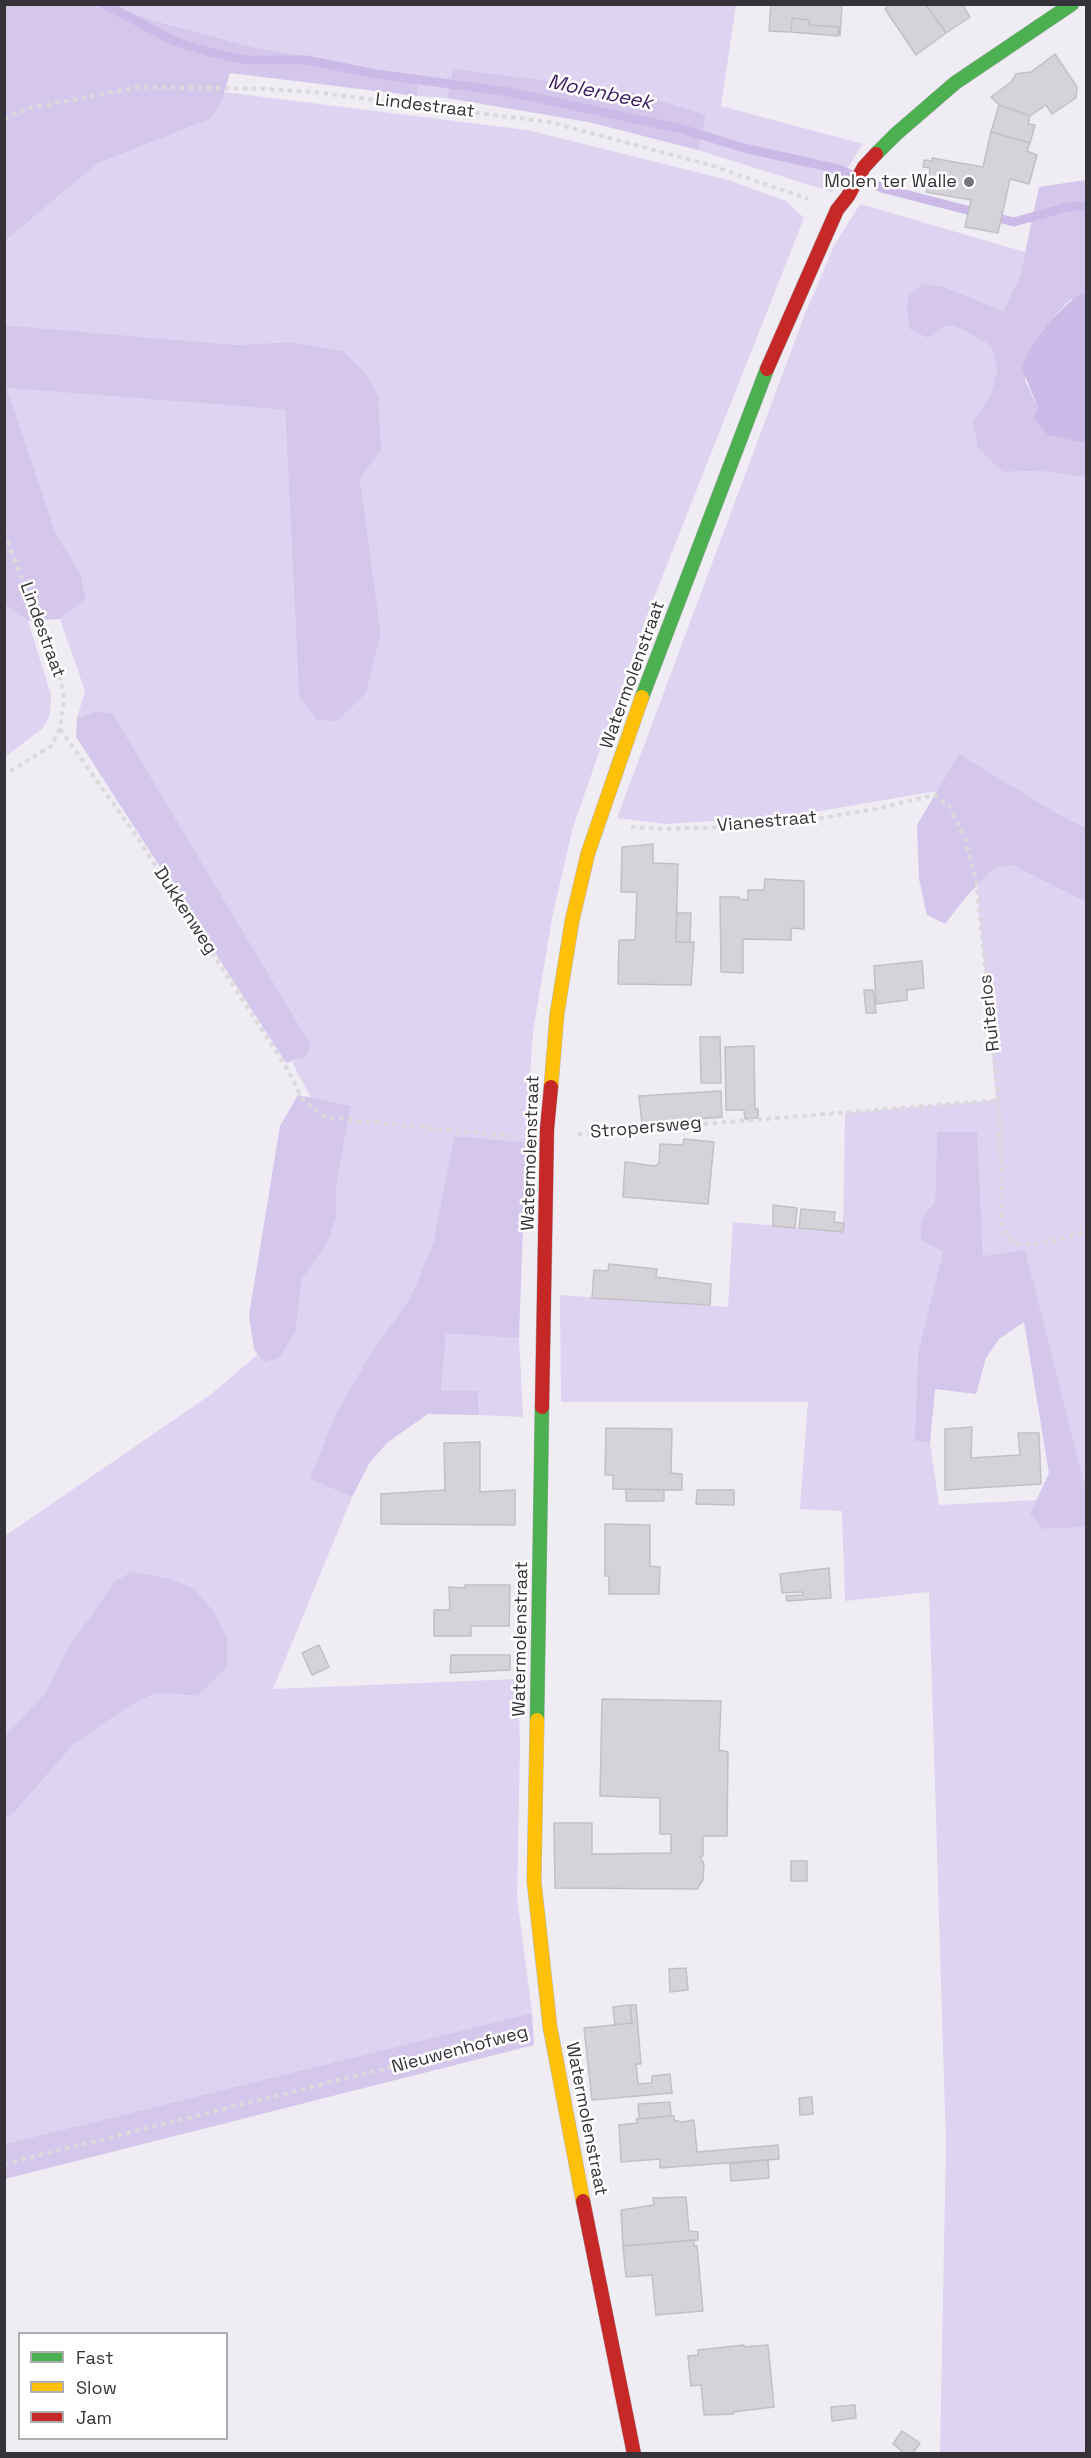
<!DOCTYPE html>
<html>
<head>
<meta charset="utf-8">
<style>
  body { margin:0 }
  #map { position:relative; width:1091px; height:2458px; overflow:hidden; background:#efecf4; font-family:"Space Grotesk",sans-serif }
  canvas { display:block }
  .frame { position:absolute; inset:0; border:6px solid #353339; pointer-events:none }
  .legend { position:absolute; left:18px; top:2332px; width:210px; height:108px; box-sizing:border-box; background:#fff; border:2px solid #aeadb0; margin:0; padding:8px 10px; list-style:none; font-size:18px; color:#353339 }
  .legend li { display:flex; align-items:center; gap:12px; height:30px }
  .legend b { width:30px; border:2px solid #aeadb0 }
</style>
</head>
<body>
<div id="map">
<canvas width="1091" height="2458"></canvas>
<div class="frame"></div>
<ul class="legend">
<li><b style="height:8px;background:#4caf50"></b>Fast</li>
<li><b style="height:8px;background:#ffc107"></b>Slow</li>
<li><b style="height:8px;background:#c62828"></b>Jam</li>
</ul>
</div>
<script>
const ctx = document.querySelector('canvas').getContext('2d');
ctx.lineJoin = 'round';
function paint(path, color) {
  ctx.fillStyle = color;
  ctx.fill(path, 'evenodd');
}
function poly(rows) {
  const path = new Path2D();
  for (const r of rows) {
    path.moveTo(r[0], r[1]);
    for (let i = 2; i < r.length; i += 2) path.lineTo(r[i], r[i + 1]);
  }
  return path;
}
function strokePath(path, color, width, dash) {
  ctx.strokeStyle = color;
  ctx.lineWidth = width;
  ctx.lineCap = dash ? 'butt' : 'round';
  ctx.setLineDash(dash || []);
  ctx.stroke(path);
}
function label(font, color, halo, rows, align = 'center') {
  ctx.font = font + ' "Space Grotesk",sans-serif';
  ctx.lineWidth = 5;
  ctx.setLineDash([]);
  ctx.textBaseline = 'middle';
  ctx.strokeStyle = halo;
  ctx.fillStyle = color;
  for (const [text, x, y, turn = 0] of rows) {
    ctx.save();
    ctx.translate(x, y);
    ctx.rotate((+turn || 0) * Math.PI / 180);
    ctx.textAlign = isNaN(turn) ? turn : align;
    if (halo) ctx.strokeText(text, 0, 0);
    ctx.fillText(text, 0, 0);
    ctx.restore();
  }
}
const green = poly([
  [109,5,736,5,721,106,863,144,832,192,698,150,706,115,453,69,447,98,417,96,419,77,252,47,152,20],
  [224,92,527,130,728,180,786,201,804,218,646,618,573,827,553,913,533,1032,526,1142,454,1136,433,1244,410,1298,371,1353,310,1479,352,1497,273,1689,518,1679,520,1747,517,1897,532,2013,5,2144,5,1817,12,1815,73,1745,131,1705,156,1693,198,1696,227,1667,227,1639,214,1612,115,1581,66,1651,46,1692,5,1736,5,1536,210,1395,257,1355,263,1362,296,1330,302,1279,328,1242,336,1218,336,1187,351,1106,311,1098,292,1062,306,1057,95,712,77,718,85,691,60,619,86,599,80,572,56,534,7,388,285,410,299,697,366,693,381,634,360,479,381,450,288,342,238,345,5,325,5,241,97,164,210,119],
  [860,204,1025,252,1020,276,1003,311,945,287,943,327,955,326,991,346,997,371,990,396,973,421,1003,472,1039,471,1086,477,1086,828,1058,814,960,755,937,791,791,816,665,824,617,818,805,314,834,246],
  [4,602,28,621,51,695,50,715,43,728,5,757],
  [1012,865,1086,902,1086,1489,1025,1251,983,1256,976,1132,937,1132,935,1202,924,1215,922,1241,943,1252,918,1353,916,1441,930,1443,939,1505,1038,1500,1030,1514,1042,1529,1086,1527,1086,2453,940,2453,946,2144,929,1592,845,1601,842,1511,800,1509,808,1402,561,1402,560,1295,728,1307,733,1222,843,1232,845,1113,996,1100,977,885,994,868],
  [446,1334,519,1338,523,1417,479,1415,478,1391,441,1391]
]);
const forest = poly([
  [5,4,109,5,152,20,252,47,419,77,417,96,230,73,222,100,210,119,97,164,5,241],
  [453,69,628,91,706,115,698,150,588,122,447,98],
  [1086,180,1086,293,1070,300,1049,322,1029,350,1025,380,1038,408,1086,443,1086,477,1039,471,1003,472,978,448,973,421,990,396,997,371,991,346,955,326,943,327,928,338,910,329,907,312,908,296,923,284,945,287,1003,311,1020,276,1039,187],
  [5,325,238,345,288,342,343,351,364,372,378,396,381,450,360,479,381,634,366,693,337,721,317,720,299,697,285,410,7,388,56,534,80,572,86,599,60,619,28,621,7,606,4,602],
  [95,712,112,713,310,1044,306,1057,286,1063,84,749,76,737,77,718],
  [959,754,1058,814,1086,828,1086,902,1012,865,994,868,966,897,945,924,927,915,919,879,917,825],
  [298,1095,351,1106,336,1187,336,1218,328,1242,302,1279,296,1330,279,1358,263,1362,254,1349,249,1315,280,1126],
  [937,1132,977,1132,983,1256,1025,1250,1086,1489,1086,1527,1042,1529,1030,1514,1049,1473,1024,1322,999,1339,986,1358,976,1394,935,1389,930,1443,915,1441,918,1353,943,1252,922,1241,920,1230,924,1215,935,1202],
  [454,1136,526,1142,519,1338,446,1334,441,1391,478,1391,479,1415,428,1414,388,1442,370,1462,352,1497,310,1479,334,1418,371,1353,410,1298,433,1244],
  [132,1572,166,1578,193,1588,214,1612,227,1638,227,1667,198,1696,156,1693,131,1705,73,1745,12,1815,5,1817,5,1736,46,1692,66,1651,115,1581],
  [532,2013,534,2045,5,2179,5,2144]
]);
const water = poly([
  [1083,293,1086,293,1086,443,1048,435,1034,419,1038,408,1022,368,1029,350,1049,322,1074,298]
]);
const stream = poly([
  [104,4,174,41,212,53,248,60,306,60,376,74,509,92,682,129,744,148,838,169,885,189,1014,222,1067,207,1086,206]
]);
const building = poly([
  [771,4,842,4,840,36,839,27,809,25,809,20,792,18,791,32,769,31,771,4],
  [890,4,925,4,946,33,916,55,885,9,890,4],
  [925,4,962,4,970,17,946,33,925,4],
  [792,18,809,20,809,25,839,27,838,36,791,32,792,18],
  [1055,54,1077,87,1076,98,1052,114,1046,105,1030,116,999,105,991,97,1011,82,1016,74,1031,72,1055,54],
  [999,105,1030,116,1028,124,1035,125,1030,143,991,132,999,105],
  [991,132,1030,143,1027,151,1037,155,1029,184,1010,179,998,233,965,227,971,200,926,192,930,168,923,167,924,160,932,161,932,158,983,167,991,132],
  [653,844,653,863,678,864,676,942,694,942,691,985,618,984,619,940,635,940,637,892,621,892,622,847,653,844],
  [765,879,804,881,804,929,791,928,791,940,743,939,743,973,721,972,720,897,739,897,739,899,748,900,748,890,764,890,765,879],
  [677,913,691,913,690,942,676,942,677,913],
  [922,961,924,988,907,990,907,1000,876,1004,874,966,922,961],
  [864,990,873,990,876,1013,866,1013,864,990],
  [700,1037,720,1037,721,1083,701,1083,700,1037],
  [754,1046,755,1109,758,1109,758,1118,745,1119,744,1110,726,1110,725,1047,754,1046],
  [721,1091,722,1117,642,1124,639,1096,721,1091],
  [684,1139,714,1142,708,1204,623,1197,625,1162,655,1166,659,1163,660,1144,683,1145,684,1139],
  [773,1205,797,1208,795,1228,773,1226,773,1205],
  [801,1209,835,1212,834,1222,844,1223,843,1232,799,1228,801,1209],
  [609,1264,657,1269,656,1277,711,1284,710,1305,592,1298,594,1270,608,1271,609,1264],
  [972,1427,971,1458,1020,1455,1018,1433,1039,1433,1041,1484,945,1490,945,1429,972,1427],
  [606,1428,672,1429,671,1473,682,1474,682,1490,613,1489,613,1475,605,1475,606,1428],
  [480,1442,480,1492,515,1490,515,1525,381,1524,381,1494,445,1490,444,1443,480,1442],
  [626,1489,664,1490,664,1501,626,1501,626,1489],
  [697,1490,734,1490,734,1505,696,1504,697,1490],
  [605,1524,650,1525,650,1566,660,1567,659,1594,609,1594,609,1576,605,1576,605,1524],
  [829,1568,831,1598,787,1601,786,1596,803,1595,803,1592,782,1593,780,1574,829,1568],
  [465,1585,510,1585,509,1626,471,1626,471,1636,434,1636,434,1610,450,1610,449,1587,465,1588,465,1585],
  [319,1645,329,1667,312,1675,302,1653,319,1645],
  [451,1655,510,1655,510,1670,450,1673,451,1655],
  [602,1699,721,1701,719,1750,728,1752,727,1836,703,1836,703,1856,700,1856,704,1864,703,1880,697,1889,555,1888,554,1823,592,1823,592,1854,671,1853,671,1834,660,1834,660,1798,600,1796,602,1699],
  [791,1861,807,1861,807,1881,791,1881,791,1861],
  [686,1968,688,1990,670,1992,669,1969,686,1968],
  [630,2005,636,2005,641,2064,636,2064,638,2084,652,2083,652,2076,670,2074,672,2093,592,2100,584,2028,632,2023,630,2005],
  [630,2005,632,2023,615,2025,613,2007,630,2005],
  [812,2097,813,2114,800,2115,799,2098,812,2097],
  [670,2102,671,2116,639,2119,638,2104,670,2102],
  [671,2116,674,2116,674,2120,682,2122,694,2120,697,2152,778,2145,779,2159,660,2168,660,2159,621,2162,619,2125,637,2123,636,2119,671,2116],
  [768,2160,769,2178,731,2181,730,2164,768,2160],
  [686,2197,689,2231,698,2232,698,2240,623,2246,621,2210,654,2205,653,2198,686,2197],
  [694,2240,694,2246,697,2246,703,2311,656,2315,652,2275,626,2277,623,2246,694,2240],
  [744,2345,744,2347,768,2345,774,2407,733,2412,733,2414,704,2415,701,2385,691,2386,688,2356,698,2355,698,2350,744,2345],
  [855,2405,856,2418,832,2421,831,2407,855,2405],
  [902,2431,920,2443,912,2454,905,2454,893,2444,902,2431]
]);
const path = poly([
  [4,119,30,108,140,87,268,89,314,92,549,122,710,165,808,199],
  [4,533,60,675,64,698,60,729,51,746,4,775],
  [60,729,135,834,288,1070,302,1099,324,1117,516,1137],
  [631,827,665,829,779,825,876,809,934,795,950,807,965,838,976,880,999,1100,1002,1227,1012,1241,1021,1244,1044,1243,1086,1232],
  [578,1134,999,1100],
  [4,2164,519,2035]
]);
const fast = poly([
  [876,154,896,134,955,83,1072,4],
  [642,697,767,369],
  [537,1720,542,1407]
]);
const slow = poly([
  [551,1087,557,1014,572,921,588,853,642,697],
  [537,1720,534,1881,550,2027,583,2201]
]);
const jam = poly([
  [767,369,837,210,848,196,864,167,876,154],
  [542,1407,547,1129,551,1087],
  [583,2201,634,2454]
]);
const markers = [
  [969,182,6,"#76747a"]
];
const streetNames = [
  ["Lindestraat",425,106,7],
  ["Lindestraat",42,630,70],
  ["Watermolenstraat",633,675,-70],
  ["Vianestraat",767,822,-5],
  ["Dukkenweg",185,911,57],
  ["Ruiterlos",990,1013,-96],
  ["Stropersweg",646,1128,-5],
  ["Watermolenstraat",531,1153,-88],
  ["Watermolenstraat",521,1639,-89],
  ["Nieuwenhofweg",460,2050,-15],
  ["Watermolenstraat",586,2119,79]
];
const poiNames = [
  ["Molen ter Walle",957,182]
];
const waterNames = [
  ["Molenbeek",600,93,12]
];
paint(green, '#ded3f1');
paint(forest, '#d5c7ec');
paint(water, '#cbbae7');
strokePath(stream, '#cbbae7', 9);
paint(building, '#d5d3da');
strokePath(building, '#c2bfc6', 1.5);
strokePath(fast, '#b4b2b8', 15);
strokePath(slow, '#b4b2b8', 15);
strokePath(jam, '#b4b2b8', 15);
strokePath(path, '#dad9db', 4, [4.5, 4.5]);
strokePath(fast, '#4caf50', 14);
strokePath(slow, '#ffc107', 14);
strokePath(jam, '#c62828', 14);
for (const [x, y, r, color] of markers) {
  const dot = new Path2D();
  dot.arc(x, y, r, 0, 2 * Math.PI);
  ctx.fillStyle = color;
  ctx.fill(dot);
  strokePath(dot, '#fff', 2);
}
label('18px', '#353339', '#fff', streetNames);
label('18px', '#353339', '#fff', poiNames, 'right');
label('italic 20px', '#3e1d63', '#fff', waterNames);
</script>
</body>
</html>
